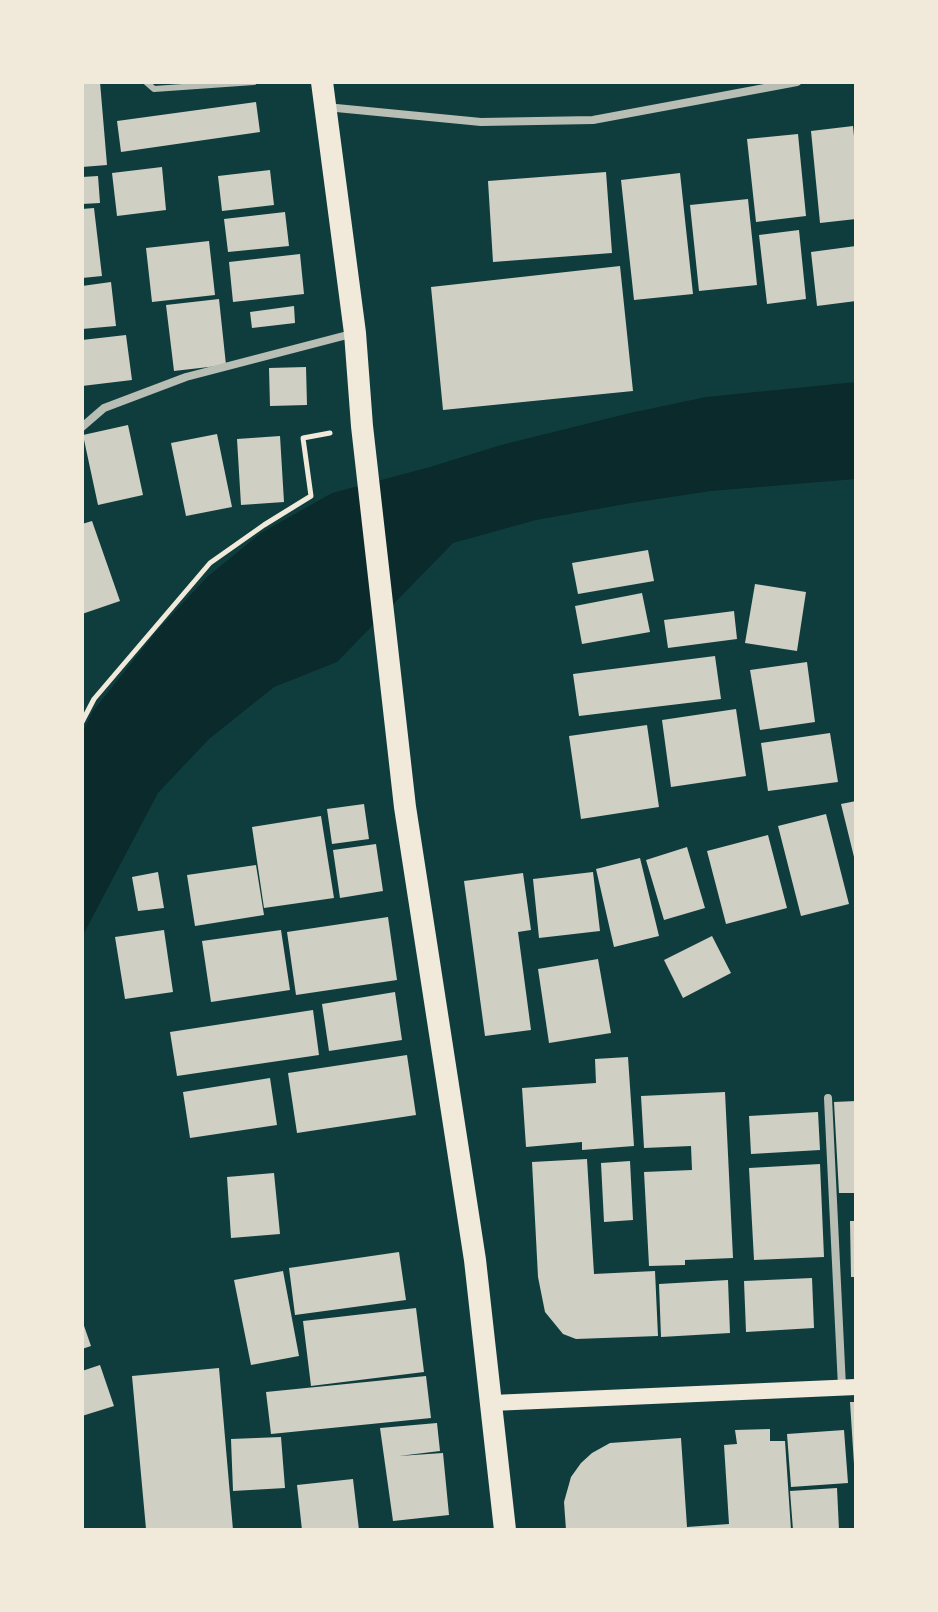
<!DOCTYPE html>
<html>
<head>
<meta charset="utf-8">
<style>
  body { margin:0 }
  #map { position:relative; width:938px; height:1612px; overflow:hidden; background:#0f3d3e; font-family:"Nunito Sans",sans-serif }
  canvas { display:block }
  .frame { position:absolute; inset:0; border:84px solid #f1e9da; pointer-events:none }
</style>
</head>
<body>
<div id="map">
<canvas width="938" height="1612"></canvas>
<div class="frame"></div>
</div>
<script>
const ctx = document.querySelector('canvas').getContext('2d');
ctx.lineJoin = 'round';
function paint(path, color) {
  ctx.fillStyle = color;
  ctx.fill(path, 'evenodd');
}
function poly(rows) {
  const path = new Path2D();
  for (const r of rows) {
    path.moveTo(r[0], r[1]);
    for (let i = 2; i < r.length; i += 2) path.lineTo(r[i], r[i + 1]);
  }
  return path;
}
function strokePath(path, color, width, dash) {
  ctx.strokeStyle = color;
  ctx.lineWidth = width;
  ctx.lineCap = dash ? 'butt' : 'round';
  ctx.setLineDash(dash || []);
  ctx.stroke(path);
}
const water = poly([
  [856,382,856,479,711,491,631,503,536,520,453,543,337,662,274,687,209,739,158,793,82,937,82,733,93,711,156,632,207,577,261,533,332,493,430,467,501,445,630,413,706,397]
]);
const building = poly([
  [100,82,107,165,82,167,82,84],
  [256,102,260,132,121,152,117,121],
  [853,126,856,157,856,219,820,223,811,131],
  [798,134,806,216,756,222,747,139],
  [162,167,166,210,117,216,112,173],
  [270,170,274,205,222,211,218,176],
  [606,172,612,253,493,262,488,181],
  [680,173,693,294,634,300,621,180],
  [98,176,100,203,82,204,82,177],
  [748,199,757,285,699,291,690,205],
  [94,208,102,276,82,278,82,209],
  [285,212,289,246,228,252,224,219],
  [799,230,806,299,767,304,759,235],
  [209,241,215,295,152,302,146,248],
  [856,246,856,301,817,306,811,252],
  [300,254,304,294,233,302,229,262],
  [620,266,633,391,443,410,431,287],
  [111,282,116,326,82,329,82,286],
  [219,299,226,365,174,371,166,305],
  [294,306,295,323,252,328,250,312],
  [126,335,132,380,82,386,82,340],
  [306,367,307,405,270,406,269,368],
  [128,425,143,495,98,505,83,435],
  [217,434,232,507,186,516,171,443],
  [280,436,284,502,241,505,237,439],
  [92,521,120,601,82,614,82,524],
  [648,550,654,581,578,594,572,563],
  [755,584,806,592,797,651,745,643],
  [642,593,650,632,582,644,575,606],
  [734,611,737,639,668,648,664,620],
  [715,656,721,699,579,716,573,674],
  [807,662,815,722,760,730,750,670],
  [736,709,746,776,671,787,662,720],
  [647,725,659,807,581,819,569,736],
  [830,733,838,782,768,791,761,743],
  [856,801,856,860,855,861,841,804],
  [364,804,369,839,332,844,327,809],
  [826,814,849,904,801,916,778,826],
  [321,816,334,898,264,908,252,827],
  [768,835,787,908,726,924,707,851],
  [376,844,383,891,340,898,333,850],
  [687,847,705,908,664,920,646,860],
  [640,858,659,936,614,947,596,869],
  [256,865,264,915,195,926,187,875],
  [158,872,164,908,138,911,132,877],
  [593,872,600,931,539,938,533,879],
  [523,873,531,930,518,932,531,1030,485,1036,464,881],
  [388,917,397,980,296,995,287,932],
  [164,930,173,992,125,999,115,937],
  [281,930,290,990,211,1002,202,941],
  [712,936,731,973,683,998,664,960],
  [598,959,611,1033,549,1043,538,969],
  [395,992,402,1040,329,1051,322,1004],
  [313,1010,319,1055,177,1076,170,1032],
  [407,1055,416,1115,297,1133,288,1073],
  [628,1057,634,1146,582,1150,582,1142,526,1147,522,1088,596,1083,595,1059],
  [270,1078,277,1125,190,1138,183,1092],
  [725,1092,733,1258,685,1260,685,1265,649,1266,644,1172,692,1170,691,1146,644,1148,641,1096],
  [856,1101,856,1193,839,1193,834,1102],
  [818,1112,820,1150,751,1154,749,1116],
  [587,1159,594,1274,655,1271,658,1336,576,1339,563,1334,545,1312,538,1277,532,1162],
  [630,1161,633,1220,604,1222,601,1163],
  [820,1164,824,1257,754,1260,749,1168],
  [274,1173,280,1234,231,1238,227,1177],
  [850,1221,856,1221,856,1277,851,1277],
  [399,1252,406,1300,295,1315,289,1268],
  [283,1271,299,1356,251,1365,234,1280],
  [812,1278,814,1328,746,1332,744,1281],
  [728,1280,730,1333,661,1337,659,1284],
  [416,1308,424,1372,311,1386,303,1321],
  [82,1320,91,1346,82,1349],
  [100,1365,114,1406,82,1416,82,1371],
  [219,1368,233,1530,146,1529,132,1376],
  [426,1376,431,1418,271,1434,266,1392],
  [850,1402,856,1402,856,1464,854,1464],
  [437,1423,440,1451,399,1456,443,1453,449,1515,393,1521,380,1428],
  [770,1429,770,1441,785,1441,791,1530,566,1530,564,1502,571,1477,581,1463,592,1453,610,1443,681,1438,687,1527,729,1524,724,1445,737,1444,735,1430],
  [844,1430,848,1483,791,1487,787,1434],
  [281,1437,285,1488,233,1491,231,1439],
  [353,1479,359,1530,302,1530,297,1485],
  [837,1488,839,1530,793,1530,790,1491]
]);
const path = poly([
  [82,722,94,699,210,563,264,525,311,496,303,438,330,433]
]);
const service = poly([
  [146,82,154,89,254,82]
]);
const minor = poly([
  [326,107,481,122,593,120,797,82],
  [82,427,104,408,186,377,355,333],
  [828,1098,842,1387]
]);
const secondary = poly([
  [492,1403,856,1387]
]);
const trunk = poly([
  [322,82,355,333,362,426,405,807,475,1260,505,1530]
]);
paint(water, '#0a2a2b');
paint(building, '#cfcfc3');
strokePath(path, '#f1e9da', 5);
strokePath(service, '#b8beb3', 6);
strokePath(minor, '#b8beb3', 8);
strokePath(secondary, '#f1e9da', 16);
strokePath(trunk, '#f1e9da', 22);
</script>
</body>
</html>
